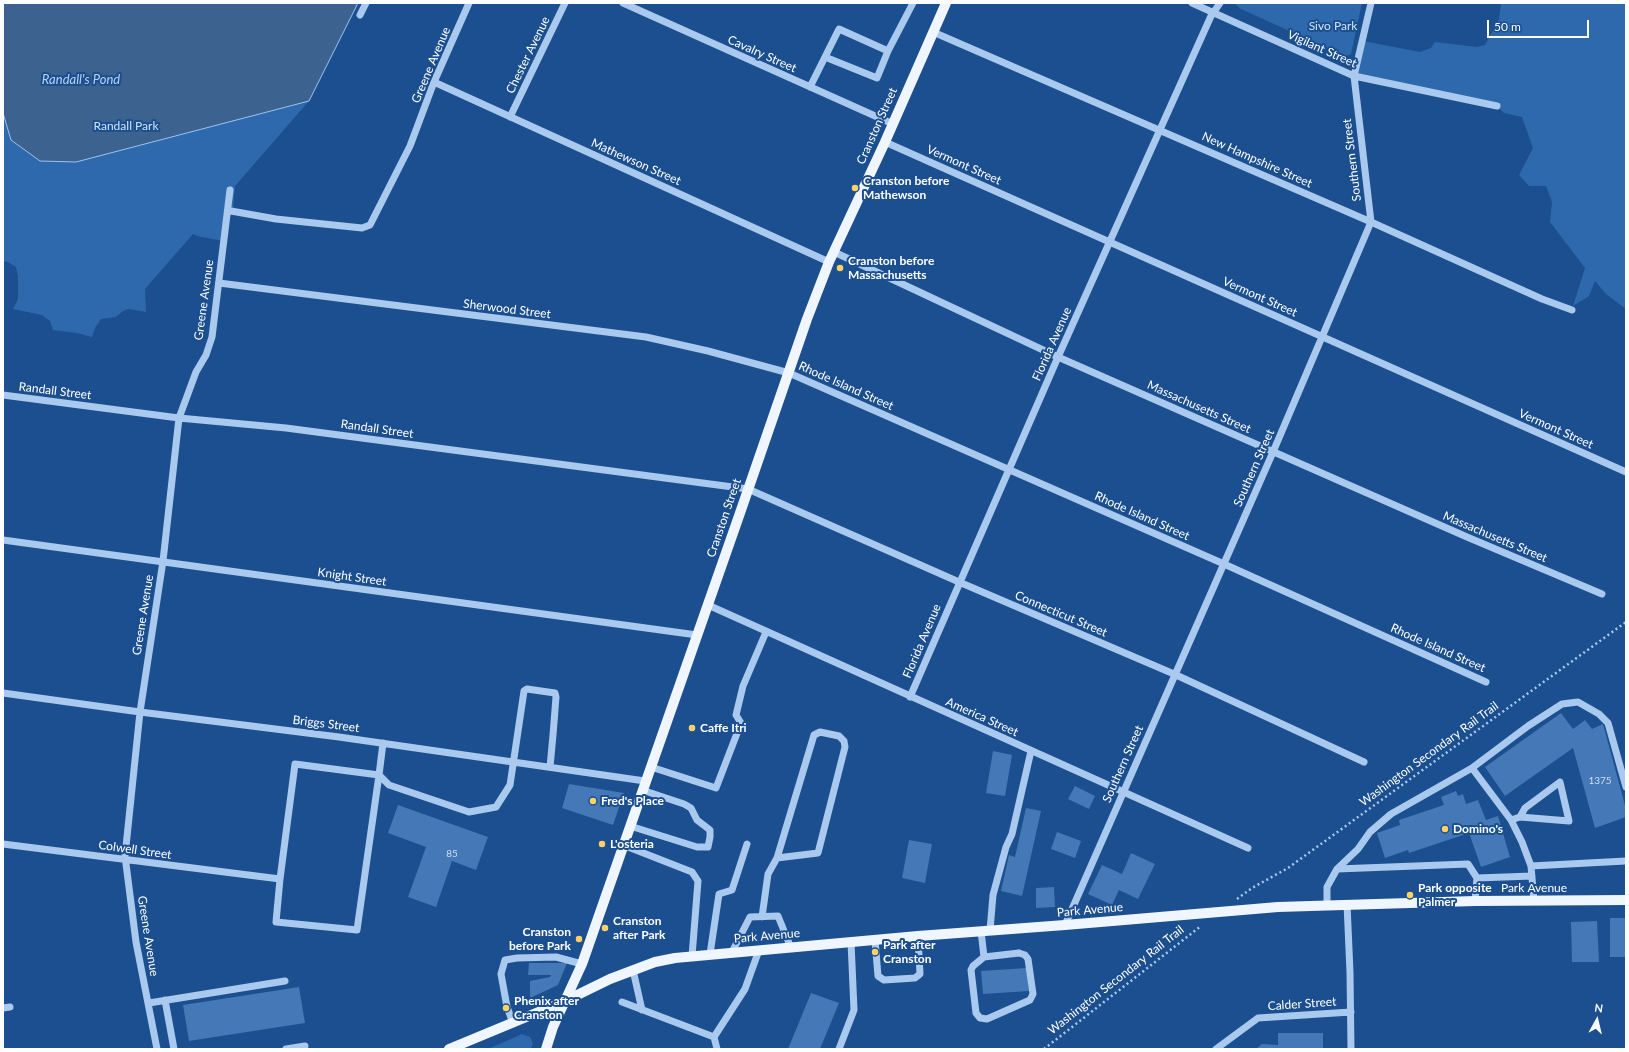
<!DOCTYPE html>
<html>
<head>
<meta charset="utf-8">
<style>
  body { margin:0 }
  #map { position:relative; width:1629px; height:1052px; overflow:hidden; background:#1b4f8f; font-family:Lato,sans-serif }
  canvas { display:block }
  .frame { position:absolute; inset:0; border:4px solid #fff; pointer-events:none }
  .north { position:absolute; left:1577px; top:1000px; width:40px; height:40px; -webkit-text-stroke:3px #1b4f8f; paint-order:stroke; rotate:8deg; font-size:11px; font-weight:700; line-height:16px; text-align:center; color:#fff }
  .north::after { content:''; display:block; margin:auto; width:14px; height:18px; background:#fff; clip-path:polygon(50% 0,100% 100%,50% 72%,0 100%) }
  .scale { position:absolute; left:1487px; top:20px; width:102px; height:18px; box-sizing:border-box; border:2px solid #fff; border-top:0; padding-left:5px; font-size:12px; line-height:14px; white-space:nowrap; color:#fff; -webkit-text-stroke:3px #1b4f8f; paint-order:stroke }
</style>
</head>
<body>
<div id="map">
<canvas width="1629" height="1052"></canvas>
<div class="frame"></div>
<div class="north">N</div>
<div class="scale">50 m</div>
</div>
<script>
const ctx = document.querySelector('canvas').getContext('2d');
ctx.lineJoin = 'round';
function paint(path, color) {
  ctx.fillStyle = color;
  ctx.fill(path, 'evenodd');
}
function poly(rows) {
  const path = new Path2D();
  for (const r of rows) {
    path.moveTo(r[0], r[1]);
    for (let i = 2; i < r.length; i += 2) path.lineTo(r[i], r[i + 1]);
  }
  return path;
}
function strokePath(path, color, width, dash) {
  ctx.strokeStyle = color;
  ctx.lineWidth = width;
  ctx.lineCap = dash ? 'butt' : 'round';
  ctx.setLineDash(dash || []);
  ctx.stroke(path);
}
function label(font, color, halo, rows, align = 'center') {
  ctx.font = font + ' Lato,sans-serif';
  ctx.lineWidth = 4;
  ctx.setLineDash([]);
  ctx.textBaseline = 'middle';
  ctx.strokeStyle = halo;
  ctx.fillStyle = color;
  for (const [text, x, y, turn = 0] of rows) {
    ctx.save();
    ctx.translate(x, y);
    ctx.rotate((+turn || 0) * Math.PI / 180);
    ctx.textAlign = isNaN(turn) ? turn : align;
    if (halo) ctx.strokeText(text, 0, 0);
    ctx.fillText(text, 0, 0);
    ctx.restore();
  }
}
const green = poly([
  [3,3,358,3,309,101,235,186,233,211,230,213,223,241,197,236,193,234,145,289,146,312,129,309,123,311,116,317,101,319,95,328,92,337,77,333,53,330,50,321,42,315,13,309,18,299,18,276,16,267,8,262,3,261],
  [1234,3,1362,3,1351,54,1346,56,1340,54,1241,9],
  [1501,3,1626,3,1626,309,1606,294,1595,281,1589,296,1573,306,1585,268,1550,222,1552,202,1546,186,1529,186,1519,175,1533,148,1522,117,1504,113,1497,106,1357,76,1363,41,1420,52,1431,48,1435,42,1477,47,1485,45,1499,19],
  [522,1034,530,1037,533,1043,531,1049,488,1049]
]);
const water = poly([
  [3,3,358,3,309,101,76,162,40,161,11,140,3,113,3,3]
]);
const building = poly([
  [1561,713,1573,729,1585,720,1592,729,1603,724,1626,809,1626,817,1595,828,1573,748,1505,796,1485,767],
  [993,751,1012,755,1005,796,986,793],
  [569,784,624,793,613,825,562,808],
  [1075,786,1095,796,1089,809,1068,799],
  [1456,791,1458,796,1463,794,1466,804,1478,800,1486,820,1498,816,1510,857,1481,867,1469,833,1409,853,1408,850,1385,858,1377,833,1400,825,1399,820,1444,805,1441,797],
  [398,805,488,837,476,870,452,861,436,907,408,897,426,847,388,833],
  [1026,808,1041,811,1022,896,1001,891,1009,855,1015,857],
  [1057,832,1081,841,1075,858,1051,849],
  [909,840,932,844,925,883,902,878],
  [1131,853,1155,864,1138,899,1119,890,1112,905,1088,894,1102,865,1122,874],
  [1054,887,1055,907,1036,908,1036,888],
  [1610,918,1626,918,1626,957,1610,957],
  [1597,921,1599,962,1572,962,1571,922],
  [529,963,567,963,558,985,530,998,530,981,550,977,551,975,528,975],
  [1027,968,1029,991,983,994,981,971],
  [299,987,305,1023,189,1041,183,1005],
  [811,993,839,1003,820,1049,788,1049],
  [1278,1033,1323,1033,1323,1049,1256,1049,1262,1044,1278,1045]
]);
const path = poly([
  [1237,899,1252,888,1288,868,1626,622],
  [1044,1049,1201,926]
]);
const minor = poly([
  [623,3,893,124],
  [1192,3,1354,76,1497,106],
  [360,15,366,3],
  [933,32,1371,222,1542,299,1572,310],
  [825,57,839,29,888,51],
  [434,82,829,262],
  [810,87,825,57,877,78,888,51,913,3],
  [510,117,565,3],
  [885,142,1626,472],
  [231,211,276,219,362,228,370,225,410,146,434,82,469,3],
  [834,252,1058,357,1467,537,1602,594],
  [219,283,646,337,708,351,789,373,1224,564,1486,682],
  [3,395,179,418,286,428,748,489,959,582,1174,674,1364,762],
  [3,540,697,635],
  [708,605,1248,848],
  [3,693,140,712,339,737,645,781],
  [910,697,1058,357,1211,16,1220,3],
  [383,743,379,775,389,785,469,812,496,807,510,785,524,691,527,689,555,693,556,697,553,735,550,767],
  [651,767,716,788,741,723,736,715,743,686,766,632],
  [1472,768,1511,820,1522,842,1531,866,1534,901],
  [1511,820,1520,817,1569,821,1560,782,1525,808,1520,817],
  [630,826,697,847,708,847,710,837,710,830,697,820,691,808,684,804,642,790],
  [3,844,280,879,276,922,357,930,379,775,295,764,280,879],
  [623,845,692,872,698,881,692,956],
  [1531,866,1626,861],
  [1337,869,1358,849,1370,832,1391,814,1472,768,1528,726,1562,704,1578,702,1599,714,1608,723,1626,787],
  [1475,901,1477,878,1532,876],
  [1347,904,1350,972,1351,1049],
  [1327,905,1327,887,1337,869,1468,864,1477,878],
  [762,917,768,874,777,858,814,735,820,732,839,736,844,741,845,747,818,853,777,858],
  [1065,925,1273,452,1371,222,1354,76,1371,3],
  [990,930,993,895,1006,847,1012,834,1031,751],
  [981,931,984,957],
  [875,940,878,976,884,980,915,978,920,974,918,936],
  [732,952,750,917,778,916,791,948],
  [1019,953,1025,955,1028,959,1033,994,1030,1000,987,1019,980,1018,976,1013,971,970,973,966,984,957,1019,953],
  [710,954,719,894,732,890,747,844],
  [633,970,642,1010],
  [165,1000,174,1049],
  [622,1002,714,1037],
  [149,1003,285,981],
  [3,1008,10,1007],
  [513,1023,507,1007,501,974,505,960,517,958,556,957,582,964],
  [157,1049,136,942,125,856,140,712,163,561,179,418,196,372,206,355,212,337,230,190],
  [286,1049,305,1046],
  [717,1049,714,1037,745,989,759,950],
  [839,1049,854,1010,851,942],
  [1216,1049,1258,1018,1351,1012]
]);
const major = poly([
  [449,1049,565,1001,610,979,655,962,675,958,918,936,1065,925,1278,907,1475,901,1626,900],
  [546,1049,553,1027,582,964,740,513,807,319,829,262,885,142,946,3]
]);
const markers = [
  [855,188,4,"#ffd166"],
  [840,268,4,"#ffd166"],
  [692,728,4,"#ffd166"],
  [593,801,4,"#ffd166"],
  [1445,829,4,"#ffd166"],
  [602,844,4,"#ffd166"],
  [1410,895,4,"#ffd166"],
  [605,928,4,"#ffd166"],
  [579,939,4,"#ffd166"],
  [875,952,4,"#ffd166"],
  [506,1008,4,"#ffd166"]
];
const numberNames = [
  ["1375",1600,781],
  ["85",452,854]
];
const parkNames = [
  ["Sivo Park",1333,26],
  ["Randall Park",126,126]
];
const streetNames = [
  ["Vigilant Street",1322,49,24],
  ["Cavalry Street",762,54,24],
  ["Chester Avenue",528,55,-64],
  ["Greene Avenue",431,65,-67],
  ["Cranston Street",877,126,-66],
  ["New Hampshire Street",1257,160,24],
  ["Southern Street",1352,160,-97],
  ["Mathewson Street",636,162,24],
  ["Vermont Street",964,165,24],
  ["Vermont Street",1260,297,24],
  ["Greene Avenue",204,300,-82],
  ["Sherwood Street",507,309,7],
  ["Florida Avenue",1052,344,-66],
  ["Rhode Island Street",846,386,24],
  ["Randall Street",55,391,7],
  ["Massachusetts Street",1199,407,24],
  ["Randall Street",377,429,8],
  ["Vermont Street",1556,429,24],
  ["Southern Street",1254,468,-66],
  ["Rhode Island Street",1142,516,24],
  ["Cranston Street",724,518,-71],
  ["Massachusetts Street",1495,537,23],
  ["Knight Street",352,577,8],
  ["Connecticut Street",1061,614,23],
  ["Greene Avenue",143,615,-81],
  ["Florida Avenue",922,641,-67],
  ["Rhode Island Street",1438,648,24],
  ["America Street",982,717,24],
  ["Briggs Street",326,724,7],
  ["Washington Secondary Rail Trail",1429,754,-36],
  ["Southern Street",1123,764,-66],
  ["Colwell Street",135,850,8],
  ["Park Avenue",1534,888],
  ["Park Avenue",1090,910,-5],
  ["Greene Avenue",148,936,81],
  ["Park Avenue",767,936,-5],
  ["Washington Secondary Rail Trail",1116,980,-38],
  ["Calder Street",1302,1004,-4]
];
const poiNames = [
  ["Cranston before",863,181],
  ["Mathewson",863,195],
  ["Cranston before",848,261],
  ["Massachusetts",848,275],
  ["Caffe Itri",700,728],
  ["Fred's Place",601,801],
  ["Domino's",1453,829],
  ["L'osteria",610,844],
  ["Park opposite",1418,888],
  ["Palmer",1418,902],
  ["Cranston",613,921],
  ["after Park",613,935],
  ["Cranston",571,932,"right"],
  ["before Park",571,946,"right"],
  ["Park after",883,945],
  ["Cranston",883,959],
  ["Phenix after",514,1001],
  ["Cranston",514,1015]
];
const waterNames = [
  ["Randall's Pond",81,80]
];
paint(green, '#2e69ad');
paint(water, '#3c6290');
strokePath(water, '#9cc4f0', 1);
paint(building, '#4478b7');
strokePath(path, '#a9c9ee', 2.5, [2, 3]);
strokePath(minor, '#a9c9ee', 7);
strokePath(major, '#f0f6ff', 10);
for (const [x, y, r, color] of markers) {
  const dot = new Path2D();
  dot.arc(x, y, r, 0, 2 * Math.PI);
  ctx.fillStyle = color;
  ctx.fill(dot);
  strokePath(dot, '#1b4f8f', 1.5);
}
label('10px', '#d0dded', null, numberNames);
label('12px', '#cfe3fa', '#1b4f8f', parkNames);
label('12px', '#fff', '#1b4f8f', streetNames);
label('bold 12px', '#fff', '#1b4f8f', poiNames, 'left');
label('italic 13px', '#b5d3f5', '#1b4f8f', waterNames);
</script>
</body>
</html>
